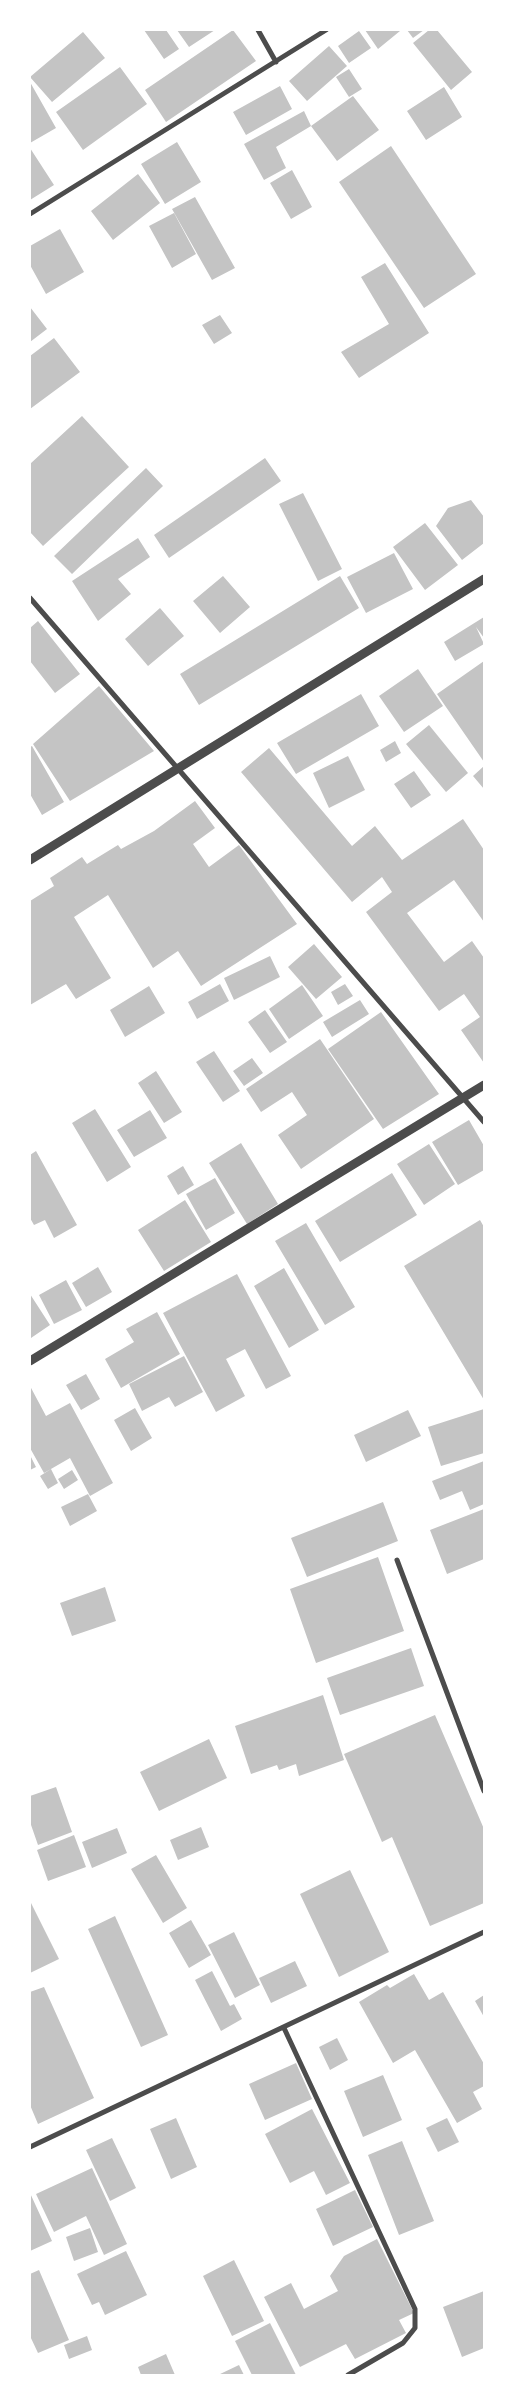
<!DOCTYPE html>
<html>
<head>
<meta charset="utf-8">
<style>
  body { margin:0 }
  #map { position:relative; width:514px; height:2405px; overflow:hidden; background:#fff; font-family:"Nunito Sans",sans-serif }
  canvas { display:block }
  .frame { position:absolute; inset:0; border:31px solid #fff; pointer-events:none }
</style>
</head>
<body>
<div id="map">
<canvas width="514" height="2405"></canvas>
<div class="frame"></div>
</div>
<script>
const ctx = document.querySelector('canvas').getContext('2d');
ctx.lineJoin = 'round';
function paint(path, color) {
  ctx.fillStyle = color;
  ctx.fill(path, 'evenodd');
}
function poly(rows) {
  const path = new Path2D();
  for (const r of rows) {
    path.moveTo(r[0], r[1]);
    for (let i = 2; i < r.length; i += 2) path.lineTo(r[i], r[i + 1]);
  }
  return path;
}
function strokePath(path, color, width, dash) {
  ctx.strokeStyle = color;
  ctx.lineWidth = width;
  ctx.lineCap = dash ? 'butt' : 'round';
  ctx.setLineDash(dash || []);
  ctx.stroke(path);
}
const building = poly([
  [144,30,166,30,179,49,164,59],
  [177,30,215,30,189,47],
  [233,30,256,61,166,122,145,90],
  [365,30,399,30,400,31,378,49],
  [407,30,424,30,413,38],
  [429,30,437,30,472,72,451,90,413,43],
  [359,31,371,48,349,63,338,46],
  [83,32,105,58,52,102,30,77],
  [329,46,347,66,307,101,289,81],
  [120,67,147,104,83,150,56,112],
  [349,69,362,89,349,97,336,77],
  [30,82,56,128,30,143],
  [280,86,292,109,246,135,233,112],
  [444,87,462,117,426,140,407,111],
  [353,96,379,130,337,161,311,126],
  [304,111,311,126,276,147,286,168,264,180,244,144],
  [177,142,201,182,165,204,141,164],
  [391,146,476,274,424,308,339,182],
  [30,148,54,185,30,200],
  [292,170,312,207,291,219,270,183],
  [138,174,160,203,113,240,91,211],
  [195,197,235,268,212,280,172,209],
  [174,213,196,254,172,268,149,226],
  [60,229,84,272,46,294,30,265,30,246],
  [385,263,429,333,359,378,341,352,389,324,361,277],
  [30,307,47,329,30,342],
  [220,315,232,333,214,344,202,325],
  [54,338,80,372,30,409,30,356],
  [82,416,129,467,43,546,30,532,30,464],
  [265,458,281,481,169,558,154,535],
  [146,468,163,486,72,574,54,556],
  [303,493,342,569,318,581,279,504],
  [471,500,484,517,484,543,462,560,436,526,448,508],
  [425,523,458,565,425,590,393,547],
  [138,538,150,557,118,579,131,594,98,621,72,581],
  [394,553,413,589,366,613,347,577],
  [223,576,250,607,220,633,193,601],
  [340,576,359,608,199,705,180,674],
  [160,608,184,636,148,666,125,639],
  [484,617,484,638,476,627,484,644,455,661,444,642],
  [38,621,80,674,55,693,30,661,30,628],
  [484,661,484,762,437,694],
  [418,669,443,706,404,732,379,696],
  [99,686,154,751,70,801,33,744],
  [361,694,379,726,296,774,277,743],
  [429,725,468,773,446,792,406,744],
  [395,741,401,753,386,762,380,750],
  [32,746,64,802,42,815,30,794,30,747],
  [269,748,352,846,375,826,402,860,463,819,484,850,484,922,454,880,407,913,444,962,472,941,484,958,484,1063,461,1030,480,1017,464,994,439,1011,366,912,392,892,382,877,352,902,241,772],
  [348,756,365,790,329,808,313,773],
  [484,766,484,789,473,776],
  [414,771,431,795,411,808,394,784],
  [195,801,215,828,193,844,209,867,239,845,297,924,201,986,178,951,153,968,108,895,74,917,111,978,76,999,66,984,30,1005,30,901,54,886,50,878,82,857,87,864,118,845,121,849,154,831],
  [314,944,342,977,316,999,288,967],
  [270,956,280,977,234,1000,224,978],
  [220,984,229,1001,197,1019,188,1002],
  [345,984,353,996,338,1005,331,992],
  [302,985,323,1016,289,1039,269,1009],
  [149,986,165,1013,125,1037,110,1010],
  [360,1000,369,1014,332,1037,323,1022],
  [265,1010,287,1042,270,1053,248,1022],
  [381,1012,439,1094,383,1129,328,1049],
  [320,1039,374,1119,301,1169,278,1135,307,1115,292,1092,261,1112,246,1089],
  [214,1051,240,1091,223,1102,196,1062],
  [252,1058,263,1073,244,1086,233,1071],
  [156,1071,182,1112,164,1123,138,1083],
  [95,1109,131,1167,107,1182,72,1123],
  [150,1110,167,1138,134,1157,117,1130],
  [469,1120,484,1146,484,1170,458,1185,432,1142],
  [241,1143,278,1204,247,1224,209,1163],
  [429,1144,455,1184,424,1205,397,1164],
  [36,1151,77,1225,54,1238,45,1220,34,1225,30,1218,30,1155],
  [183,1166,194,1185,178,1195,167,1176],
  [392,1173,417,1215,340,1262,315,1221],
  [215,1178,235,1213,206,1230,186,1194],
  [185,1200,211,1242,164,1271,138,1230],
  [480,1220,484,1227,484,1400,404,1266],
  [306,1223,355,1307,325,1325,275,1241],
  [98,1267,112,1292,86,1307,72,1283],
  [284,1268,319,1330,289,1348,254,1286],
  [237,1274,291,1376,266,1389,245,1349,226,1359,245,1396,216,1412,163,1313],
  [66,1280,82,1310,54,1324,39,1295],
  [30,1294,50,1325,31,1338,30,1337],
  [157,1312,180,1354,121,1388,105,1359,134,1342,126,1329],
  [184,1356,203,1392,175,1407,169,1397,142,1411,129,1384],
  [86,1374,100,1399,81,1410,66,1385],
  [30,1386,46,1416,70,1403,113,1483,90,1496,70,1458,44,1473,30,1448],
  [135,1408,152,1438,131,1451,114,1420],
  [484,1409,484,1453,441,1466,428,1427],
  [408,1410,421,1436,366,1462,354,1435],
  [30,1455,36,1467,30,1470],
  [484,1461,484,1504,470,1510,462,1491,440,1500,432,1481],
  [51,1469,58,1483,48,1489,40,1476],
  [72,1470,78,1480,64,1489,58,1479],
  [88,1494,97,1511,70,1526,61,1507],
  [383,1502,398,1541,307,1577,291,1538],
  [484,1509,484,1559,447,1574,430,1530],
  [378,1557,404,1631,316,1663,290,1589],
  [105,1587,116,1621,72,1636,60,1603],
  [411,1648,424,1686,340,1715,327,1678],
  [323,1695,344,1760,299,1776,296,1764,279,1770,277,1765,251,1774,235,1726],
  [435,1715,484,1829,484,1903,430,1926,392,1837,382,1842,344,1754],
  [209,1739,227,1778,159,1811,140,1772],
  [56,1787,72,1832,38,1845,30,1822,30,1796],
  [201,1827,209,1847,178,1860,170,1840],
  [117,1828,127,1853,92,1868,82,1842],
  [74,1835,86,1867,48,1881,37,1850],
  [156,1855,187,1908,163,1923,131,1869],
  [350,1870,389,1952,339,1977,300,1894],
  [30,1901,59,1959,30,1973],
  [115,1916,168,2035,141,2047,88,1929],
  [191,1920,211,1955,189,1968,169,1933],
  [234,1932,260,1985,235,1998,208,1945],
  [295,1961,307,1986,271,2003,259,1978],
  [212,1971,230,2006,234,2004,242,2019,221,2031,195,1980],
  [414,1974,429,2000,443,1992,484,2064,484,2086,473,2092,482,2109,457,2123,415,2050,393,2063,359,2002,387,1985,390,1988],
  [44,1987,94,2098,38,2124,30,2105,30,1992],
  [484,1995,484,2017,475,2001],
  [337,2038,348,2060,330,2070,319,2047],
  [296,2063,312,2099,265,2120,249,2084],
  [383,2075,402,2120,363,2137,344,2091],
  [312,2109,350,2183,326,2195,314,2171,290,2183,265,2134],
  [176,2118,197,2167,171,2179,150,2129],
  [447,2118,459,2142,438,2152,426,2128],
  [112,2138,136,2188,110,2201,86,2150],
  [402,2141,434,2221,399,2235,368,2155],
  [92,2168,127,2244,104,2255,86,2216,54,2232,36,2194],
  [355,2190,373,2227,333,2246,316,2209],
  [30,2193,52,2241,30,2251],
  [90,2228,98,2252,74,2261,66,2237],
  [377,2239,414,2313,399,2320,406,2333,355,2359,346,2344,300,2367,264,2297,291,2283,304,2309,338,2291,330,2276,344,2256],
  [126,2251,147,2295,105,2315,99,2302,92,2305,77,2274],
  [234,2260,264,2321,232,2336,203,2276],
  [39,2270,69,2340,38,2353,30,2336,30,2274],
  [484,2291,484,2348,462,2357,443,2307],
  [270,2323,296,2375,252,2375,235,2341],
  [87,2336,92,2350,69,2359,64,2345],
  [166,2354,175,2375,141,2375,138,2367],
  [239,2365,244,2375,218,2375]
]);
const minor = poly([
  [258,30,276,62],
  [30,214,326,30],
  [30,598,484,1122],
  [397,1560,484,1791],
  [284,2028,415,2309,415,2328,403,2343,348,2375],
  [30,2147,484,1932]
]);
const tertiary = poly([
  [30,860,484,579],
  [30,1361,484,1085]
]);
paint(building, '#c4c4c4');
strokePath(minor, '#4c4c4c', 5);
strokePath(tertiary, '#4c4c4c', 9);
</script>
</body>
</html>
